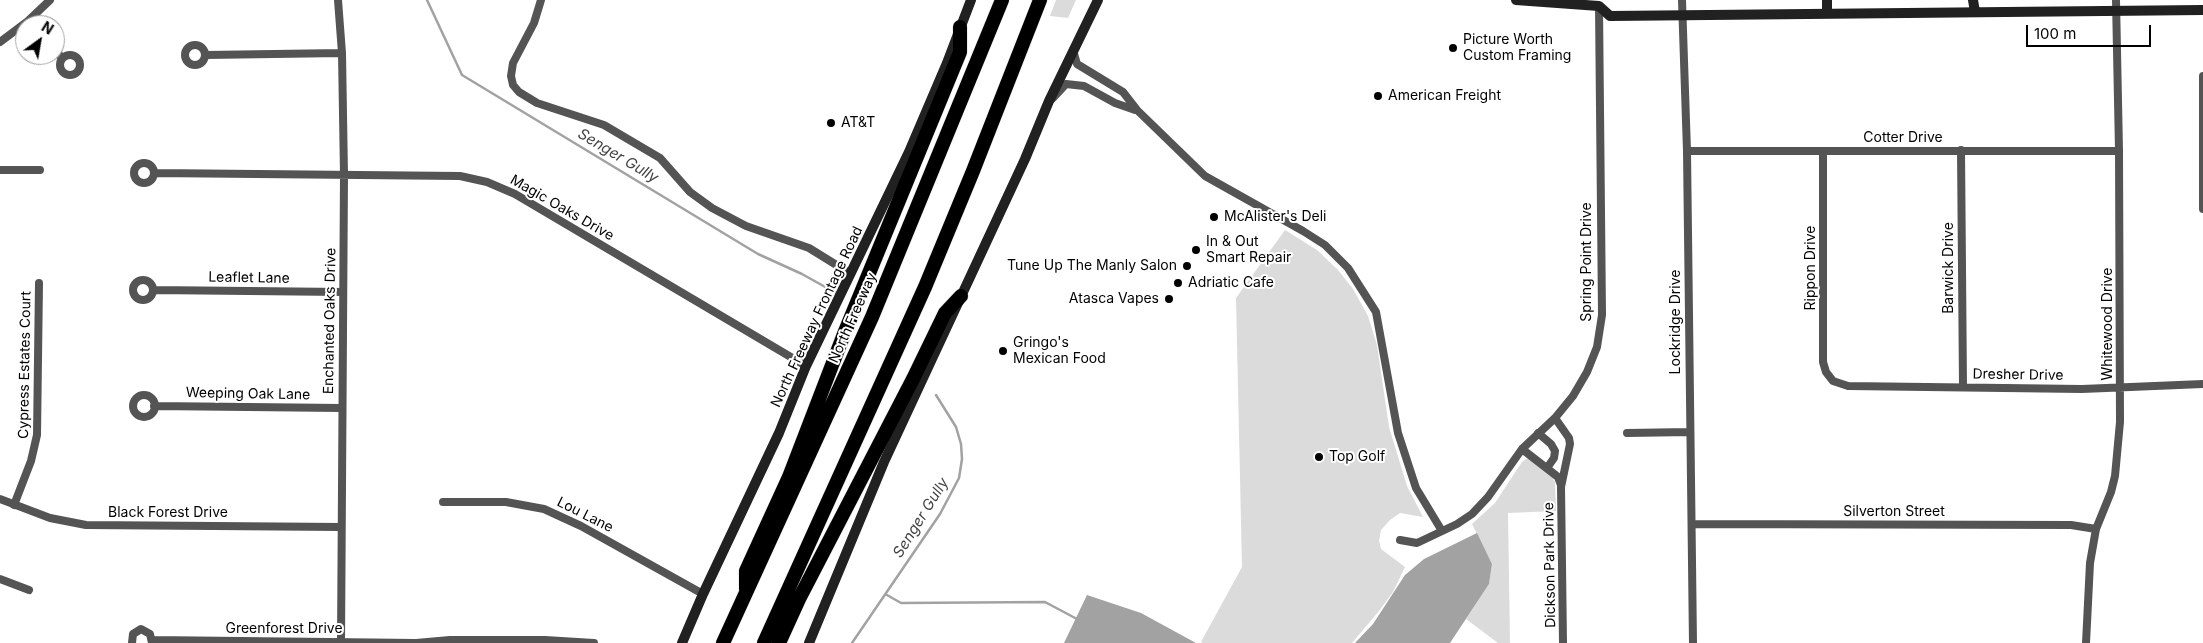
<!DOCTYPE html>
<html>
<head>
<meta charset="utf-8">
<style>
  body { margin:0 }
  #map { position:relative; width:2203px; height:643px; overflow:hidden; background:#fff; font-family:Inter,sans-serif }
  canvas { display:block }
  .north { position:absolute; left:15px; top:15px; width:50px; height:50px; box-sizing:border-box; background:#fff; border:1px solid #999; border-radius:50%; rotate:32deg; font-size:14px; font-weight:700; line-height:20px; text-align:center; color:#000 }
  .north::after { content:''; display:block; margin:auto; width:18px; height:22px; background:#000; clip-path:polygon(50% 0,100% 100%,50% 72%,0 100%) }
  .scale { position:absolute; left:2026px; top:25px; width:125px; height:22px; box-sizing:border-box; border:2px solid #000; border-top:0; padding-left:6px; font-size:15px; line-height:18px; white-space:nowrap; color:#000; -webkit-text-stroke:4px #fff; paint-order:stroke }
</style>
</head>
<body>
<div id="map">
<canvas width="2203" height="643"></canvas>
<div class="north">N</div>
<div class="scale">100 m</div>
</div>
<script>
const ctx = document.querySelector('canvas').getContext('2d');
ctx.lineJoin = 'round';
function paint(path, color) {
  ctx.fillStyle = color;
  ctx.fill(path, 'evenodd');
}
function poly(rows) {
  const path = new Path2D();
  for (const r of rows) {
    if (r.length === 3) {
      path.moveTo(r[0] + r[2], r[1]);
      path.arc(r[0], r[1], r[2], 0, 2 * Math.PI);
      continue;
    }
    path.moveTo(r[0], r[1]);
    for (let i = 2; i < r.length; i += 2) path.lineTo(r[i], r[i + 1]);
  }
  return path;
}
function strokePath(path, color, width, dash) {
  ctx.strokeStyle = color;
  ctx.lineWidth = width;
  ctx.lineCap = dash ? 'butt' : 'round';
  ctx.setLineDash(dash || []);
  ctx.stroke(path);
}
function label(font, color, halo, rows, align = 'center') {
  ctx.font = font + ' Inter,sans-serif';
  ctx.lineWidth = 4;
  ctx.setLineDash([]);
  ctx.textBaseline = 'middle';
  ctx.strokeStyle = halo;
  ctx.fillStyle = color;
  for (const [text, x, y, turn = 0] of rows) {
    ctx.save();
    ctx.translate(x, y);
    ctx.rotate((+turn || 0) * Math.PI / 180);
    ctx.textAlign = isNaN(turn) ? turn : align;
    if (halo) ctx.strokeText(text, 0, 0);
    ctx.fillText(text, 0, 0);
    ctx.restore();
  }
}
const green = poly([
  [1056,0,1076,0,1068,18,1050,16],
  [1285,230,1317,250,1338,270,1353,289,1368,316,1377,345,1389,427,1407,486,1423,517,1400,513,1390,520,1381,530,1379,541,1381,549,1405,567,1393,592,1379,611,1352,643,1203,643,1201,642,1242,567,1236,298],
  [1526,459,1531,459,1549,472,1555,482,1556,511,1508,513,1510,643,1498,643,1466,619,1489,584,1492,564,1472,524,1495,503,1522,462]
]);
const water = poly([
  [1477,533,1492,564,1489,584,1450,643,1355,643,1373,624,1405,575,1424,559],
  [1087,595,1141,613,1196,643,1064,643]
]);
const stream = poly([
  [427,0,462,75,758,254,802,274,836,293],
  [887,595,901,603,1045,602,1077,619],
  [852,643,940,514,959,478,962,459,961,444,956,427,936,395]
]);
const street = poly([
  [338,0,342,53,344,175,341,643],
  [541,0,534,23,513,63,511,76,513,85,519,92,537,103,604,125,660,158,690,192,712,208,746,226,809,248,851,274],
  [1682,0,1687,151,1693,643],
  [0,42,28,21,50,0],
  [195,55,10],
  [55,50,62,58],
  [1073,50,1077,64,1123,92,1137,110,1205,176,1303,231,1325,245,1348,268,1376,312,1398,433,1416,488,1442,531],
  [70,65,10],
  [206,55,342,53],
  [2203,76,2203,209],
  [1053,98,1066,84,1084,86,1115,103,1135,110],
  [1961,150,1963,386],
  [1687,151,2119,151],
  [1823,151,1823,362,1826,372,1833,381,1848,386,2082,389,2203,384],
  [144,173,10],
  [0,170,40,170],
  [155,173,460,176,487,182,515,194,806,366],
  [143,290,10],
  [154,290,343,292],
  [144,406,11],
  [154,406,341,408],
  [1555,418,1569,438,1570,444,1561,487,1563,643],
  [1538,433,1551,444,1555,451,1554,458,1547,468],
  [1627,433,1689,432],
  [1522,449,1558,477,1561,485],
  [0,499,50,518,86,525,341,527],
  [443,502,506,502,544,509,581,526,703,594],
  [14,505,31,461,37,435,39,283],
  [1692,524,2071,525,2096,529],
  [1400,540,1417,543,1457,524,1472,514,1488,497,1522,449,1555,418,1573,396,1587,372,1597,347,1602,315,1599,6],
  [0,579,29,590],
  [153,640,416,643,450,640,545,640,594,643],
  [132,643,133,634,141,629,150,634,152,643],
  [2086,643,2090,563,2096,529,2111,492,2115,476,2120,422,2119,151,2116,0]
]);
const secondary = poly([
  [1516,0,1599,6,1610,16,2203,10],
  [1973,0,1975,12],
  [1827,14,1827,0],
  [682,643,703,594,779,433,806,366,909,152,947,63,971,0],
  [809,643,884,462,1025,159,1049,101,1098,0]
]);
const highway = poly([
  [746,589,746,571,789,477,844,334,960,52,960,27],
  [723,643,872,317,1002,0],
  [764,643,925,287,973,171,1040,0],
  [779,643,799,599,913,379,945,313,961,296]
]);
const markers = [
  [1453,48,5,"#000"],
  [1378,96,5,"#000"],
  [831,123,5,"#000"],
  [1214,217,5,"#000"],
  [1196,250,5,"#000"],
  [1187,266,5,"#000"],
  [1178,283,5,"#000"],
  [1169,299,5,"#000"],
  [1003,351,5,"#000"],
  [1319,457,5,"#000"]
];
const poiNames = [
  ["Picture Worth",1463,40],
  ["Custom Framing",1463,56],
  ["American Freight",1388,96],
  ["AT&T",841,123],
  ["McAlister's Deli",1224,217],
  ["In & Out",1206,242],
  ["Smart Repair",1206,258],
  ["Tune Up The Manly Salon",1177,266,"right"],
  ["Adriatic Cafe",1188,283],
  ["Atasca Vapes",1159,299,"right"],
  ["Gringo's",1013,343],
  ["Mexican Food",1013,359],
  ["Top Golf",1329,457]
];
const streetNames = [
  ["Cotter Drive",1903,138],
  ["Magic Oaks Drive",562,208,30],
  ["Spring Point Drive",1587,262,-90],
  ["Rippon Drive",1811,268,-90],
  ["Barwick Drive",1949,268,-90],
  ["Leaflet Lane",249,278,1],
  ["North Freeway Frontage Road",817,317,-65],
  ["North Freeway",853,318,-66],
  ["Enchanted Oaks Drive",330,321,-89],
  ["Lockridge Drive",1676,322,-90],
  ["Whitewood Drive",2108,324,-90],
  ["Cypress Estates Court",25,365,-89],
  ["Dresher Drive",2018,375,1],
  ["Weeping Oak Lane",248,394,1],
  ["Silverton Street",1894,512],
  ["Black Forest Drive",168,513],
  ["Lou Lane",585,515,27],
  ["Dickson Park Drive",1550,565,-91],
  ["Greenforest Drive",284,629]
];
const waterNames = [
  ["Senger Gully",618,156,31],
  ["Senger Gully",921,518,-58]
];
paint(green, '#dbdbdb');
paint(water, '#a2a2a2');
strokePath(stream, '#a2a2a2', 2.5);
strokePath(highway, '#dbdbdb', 15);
strokePath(street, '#545454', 8);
strokePath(secondary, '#212121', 10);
strokePath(highway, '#000', 14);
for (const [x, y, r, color] of markers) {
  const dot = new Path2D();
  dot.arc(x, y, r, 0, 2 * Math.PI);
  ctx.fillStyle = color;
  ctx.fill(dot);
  strokePath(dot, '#fff', 2);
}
label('14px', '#000', '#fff', poiNames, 'left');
label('14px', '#000', '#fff', streetNames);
label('italic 15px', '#434343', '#fff', waterNames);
</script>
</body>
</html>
